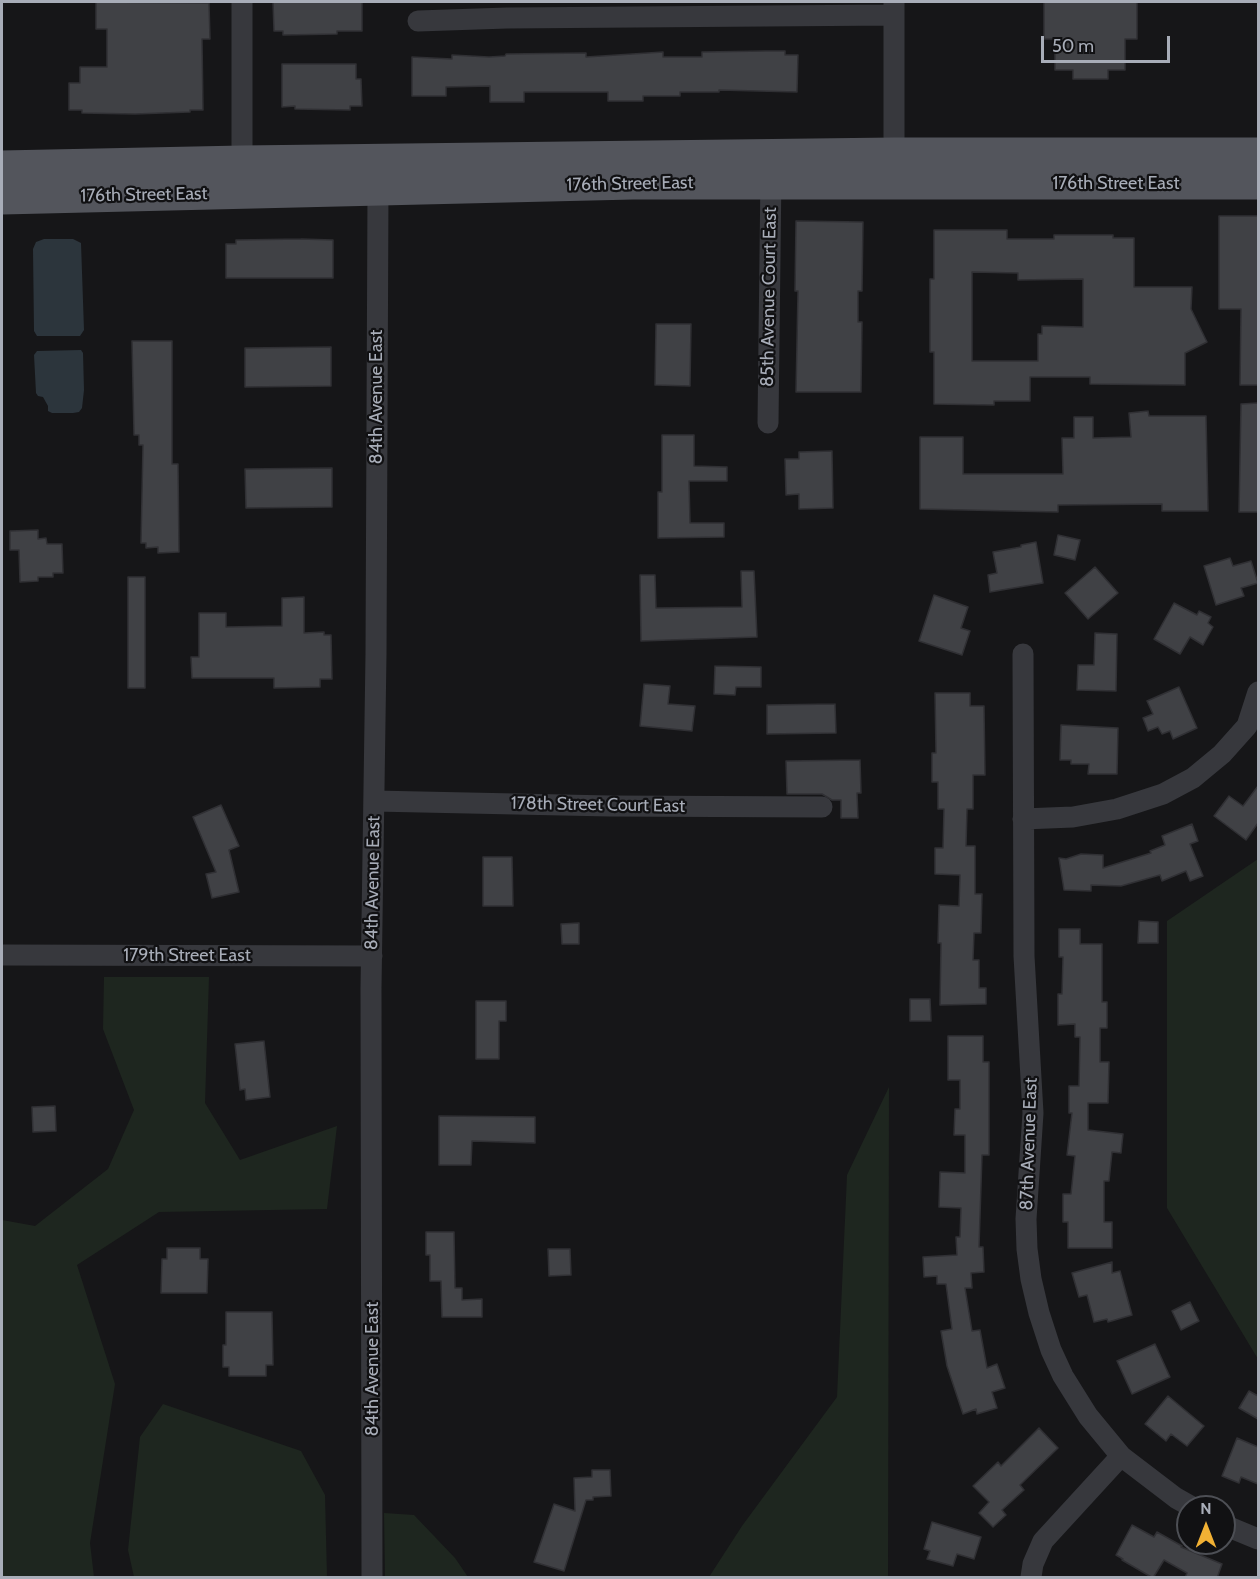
<!DOCTYPE html>
<html>
<head>
<meta charset="utf-8">
<style>
  body { margin:0 }
  #map { position:relative; width:1260px; height:1579px; overflow:hidden; background:#161618; font-family:Cabin,sans-serif }
  canvas { display:block }
  .frame { position:absolute; inset:0; border:3px solid #a8adb8; pointer-events:none }
  .north { position:absolute; left:1176px; top:1495px; width:60px; height:60px; box-sizing:border-box; background:#111113; border:2px solid #4d4f55; border-radius:50%; rotate:0deg; font-size:16px; font-weight:700; line-height:24px; text-align:center; color:#a8adb8 }
  .north::after { content:''; display:block; margin:auto; width:21px; height:27px; background:#f2b134; clip-path:polygon(50% 0,100% 100%,50% 72%,0 100%) }
  .scale { position:absolute; left:1041px; top:36px; width:129px; height:27px; box-sizing:border-box; border:3px solid #a8adb8; border-top:0; padding-left:8px; font-size:18px; line-height:21px; white-space:nowrap; color:#a8adb8; -webkit-text-stroke:4px #111113; paint-order:stroke }
</style>
</head>
<body>
<div id="map">
<canvas width="1260" height="1579"></canvas>
<div class="frame"></div>
<div class="north">N</div>
<div class="scale">50 m</div>
</div>
<script>
const ctx = document.querySelector('canvas').getContext('2d');
ctx.lineJoin = 'round';
function paint(path, color) {
  ctx.fillStyle = color;
  ctx.fill(path, 'evenodd');
}
function poly(rows) {
  const path = new Path2D();
  for (const r of rows) {
    path.moveTo(r[0], r[1]);
    for (let i = 2; i < r.length; i += 2) path.lineTo(r[i], r[i + 1]);
  }
  return path;
}
function strokePath(path, color, width, dash) {
  ctx.strokeStyle = color;
  ctx.lineWidth = width;
  ctx.lineCap = dash ? 'butt' : 'round';
  ctx.setLineDash(dash || []);
  ctx.stroke(path);
}
function label(font, color, halo, rows, align = 'center') {
  ctx.font = font + ' Cabin,sans-serif';
  ctx.lineWidth = 4.5;
  ctx.setLineDash([]);
  ctx.textBaseline = 'middle';
  ctx.strokeStyle = halo;
  ctx.fillStyle = color;
  for (const [text, x, y, turn = 0] of rows) {
    ctx.save();
    ctx.translate(x, y);
    ctx.rotate((+turn || 0) * Math.PI / 180);
    ctx.textAlign = isNaN(turn) ? turn : align;
    if (halo) ctx.strokeText(text, 0, 0);
    ctx.fillText(text, 0, 0);
    ctx.restore();
  }
}
const green = poly([
  [1258,859,1258,1359,1167,1208,1167,921],
  [104,977,209,977,205,1103,240,1160,337,1126,327,1209,159,1212,77,1265,115,1384,90,1543,94,1577,2,1577,2,1220,35,1226,108,1169,134,1110,103,1029],
  [889,1087,888,1577,709,1577,742,1526,837,1397,847,1175],
  [163,1404,301,1451,325,1495,327,1577,134,1577,128,1550,140,1437],
  [384,1513,414,1515,455,1558,468,1577,385,1577]
]);
const water = poly([
  [44,239,73,239,81,243,84,330,80,336,37,336,34,331,33,249,36,242],
  [81,350,83,353,84,390,82,408,79,412,73,413,52,413,48,411,48,406,43,397,38,396,36,393,34,355,37,351]
]);
const building = poly([
  [96,2,209,3,210,39,202,39,203,110,190,110,190,112,135,114,82,113,82,110,69,110,69,83,80,83,80,67,107,67,107,29,96,29,96,2],
  [273,2,362,2,362,31,337,31,337,34,283,35,283,31,274,31,273,2],
  [1044,2,1137,2,1137,39,1125,39,1125,70,1108,70,1108,79,1073,79,1073,70,1055,70,1055,39,1044,39,1044,2],
  [765,51,785,51,785,55,798,55,797,92,719,90,719,92,680,92,680,96,643,96,643,101,608,101,608,92,524,92,524,102,490,102,490,86,446,87,446,96,412,96,412,57,452,59,452,55,489,57,505,56,506,54,586,53,586,57,663,52,663,57,702,57,702,52,765,51],
  [282,64,356,64,356,79,361,79,362,106,350,106,350,110,295,109,295,106,282,107,282,64],
  [1219,216,1258,216,1258,385,1240,385,1241,309,1219,309,1219,216],
  [796,221,863,222,862,291,858,291,858,322,862,322,861,392,796,392,798,291,795,291,796,221],
  [934,230,1007,230,1007,239,1054,239,1054,235,1113,235,1113,238,1134,238,1134,287,1192,287,1191,309,1207,342,1185,353,1185,385,1090,384,1090,377,1030,377,1030,401,994,401,994,405,934,404,934,352,930,352,930,279,934,279,934,230],
  [972,272,1018,273,1018,280,1083,279,1083,327,1042,326,1042,334,1038,334,1038,361,972,361,972,272],
  [301,239,333,240,333,278,226,278,226,244,236,244,236,240,301,239],
  [656,324,691,324,690,386,655,385,656,324],
  [132,341,172,341,172,464,178,464,179,552,158,553,158,547,146,548,146,543,141,543,143,445,139,445,139,435,134,435,132,341],
  [331,347,331,386,245,387,245,348,331,347],
  [1258,403,1258,512,1239,512,1241,404,1258,403],
  [1148,411,1149,416,1206,416,1208,511,1162,511,1162,504,1058,505,1058,512,920,509,920,437,963,437,963,474,1063,474,1062,438,1074,438,1074,417,1093,417,1093,438,1131,437,1129,413,1148,411],
  [662,435,694,435,694,466,727,467,727,481,689,481,690,523,724,523,724,537,658,538,658,492,662,492,662,435],
  [832,451,833,508,799,509,799,494,786,495,785,459,799,459,799,452,832,451],
  [332,468,332,507,246,508,245,469,332,468],
  [38,530,38,539,46,538,47,544,62,544,63,573,53,573,53,577,38,577,38,581,20,582,19,550,10,550,10,531,38,530],
  [1058,535,1080,540,1075,560,1054,555,1058,535],
  [1036,542,1043,583,990,592,988,575,997,573,993,552,1021,547,1021,545,1036,542],
  [1230,558,1233,566,1251,561,1258,583,1241,588,1244,596,1216,605,1204,566,1230,558],
  [1095,567,1118,593,1088,619,1065,593,1095,567],
  [741,571,754,571,757,637,641,641,640,575,655,575,656,608,742,607,741,571],
  [128,577,145,577,145,688,128,688,128,577],
  [934,595,968,607,961,628,970,631,962,655,919,641,934,595],
  [304,597,304,633,324,632,324,635,331,635,332,679,320,679,320,687,274,688,274,678,192,678,191,657,199,657,199,613,226,613,226,627,282,626,282,598,304,597],
  [1174,603,1197,615,1199,611,1211,617,1208,623,1213,627,1203,645,1190,637,1180,654,1154,639,1174,603],
  [1095,633,1117,634,1116,691,1077,690,1078,665,1094,665,1095,633],
  [715,666,761,667,761,687,736,687,735,695,714,694,715,666],
  [644,684,670,686,668,704,695,706,692,731,640,726,644,684],
  [1179,687,1197,728,1173,739,1170,731,1162,734,1158,727,1148,731,1143,718,1153,714,1147,701,1179,687],
  [935,693,970,693,970,706,984,706,985,775,973,775,973,809,967,809,966,846,975,846,975,894,982,894,981,933,974,933,973,960,979,960,979,988,986,988,986,1004,940,1005,941,943,938,943,939,905,959,906,960,875,935,874,935,848,943,848,944,809,938,809,938,782,932,782,932,753,936,753,935,693],
  [835,704,836,733,767,734,767,705,835,704],
  [1061,725,1118,728,1117,774,1088,774,1089,764,1071,764,1071,760,1060,760,1061,725],
  [860,760,861,793,857,793,858,818,841,818,841,800,832,800,822,794,787,794,786,761,860,760],
  [1258,786,1258,823,1246,840,1214,816,1229,796,1243,806,1258,786],
  [221,805,239,846,229,850,239,892,212,898,206,874,216,872,193,817,221,805],
  [1192,824,1198,841,1190,844,1203,876,1190,881,1186,871,1162,881,1160,875,1121,886,1091,885,1091,891,1064,890,1059,858,1066,859,1081,854,1103,855,1103,868,1151,853,1150,851,1165,845,1162,836,1192,824],
  [483,857,512,857,513,906,483,906,483,857],
  [1139,921,1158,922,1158,943,1138,943,1139,921],
  [579,923,579,944,562,944,561,924,579,923],
  [1059,929,1080,929,1080,944,1102,944,1102,1002,1107,1002,1107,1028,1100,1028,1100,1062,1109,1062,1108,1103,1088,1103,1088,1130,1123,1134,1121,1153,1112,1152,1109,1181,1104,1181,1104,1222,1112,1222,1112,1248,1068,1248,1068,1222,1063,1222,1063,1194,1071,1194,1075,1156,1067,1155,1072,1113,1069,1113,1069,1086,1079,1086,1080,1037,1075,1037,1075,1024,1058,1025,1058,994,1062,994,1063,957,1059,957,1059,929],
  [910,999,930,999,931,1021,910,1021,910,999],
  [476,1001,506,1001,506,1021,499,1021,499,1059,476,1059,476,1001],
  [948,1036,983,1036,983,1062,989,1062,989,1155,982,1155,979,1247,983,1247,984,1272,971,1273,972,1288,965,1288,972,1331,980,1330,987,1368,997,1364,1005,1388,992,1392,997,1408,977,1414,976,1409,963,1414,947,1366,941,1331,952,1329,946,1284,937,1284,937,1276,924,1277,923,1257,957,1255,956,1237,960,1237,961,1208,939,1207,940,1172,965,1173,965,1135,954,1135,955,1109,960,1109,960,1080,948,1080,948,1036],
  [264,1041,270,1097,246,1100,245,1089,240,1090,235,1044,264,1041],
  [55,1106,56,1131,33,1132,32,1107,55,1106],
  [439,1116,535,1117,535,1143,472,1141,471,1165,439,1165,439,1116],
  [426,1232,454,1232,455,1288,462,1288,462,1300,482,1299,482,1317,442,1317,441,1281,430,1281,430,1255,426,1255,426,1232],
  [167,1248,200,1248,200,1259,208,1259,207,1293,161,1293,162,1259,167,1259,167,1248],
  [548,1249,570,1249,571,1275,549,1276,548,1249],
  [1112,1262,1112,1273,1120,1271,1132,1315,1108,1322,1107,1319,1094,1322,1087,1295,1079,1297,1072,1273,1112,1262],
  [1190,1302,1199,1321,1181,1330,1172,1311,1190,1302],
  [226,1312,272,1312,273,1365,266,1365,266,1376,229,1376,229,1367,223,1367,223,1345,226,1345,226,1312],
  [1155,1344,1170,1377,1132,1394,1117,1361,1155,1344],
  [1249,1391,1258,1396,1258,1419,1239,1408,1249,1391],
  [1168,1396,1204,1426,1187,1446,1171,1434,1166,1441,1145,1424,1168,1396],
  [1039,1428,1058,1448,1020,1485,1024,1490,1002,1510,1006,1515,993,1527,979,1513,989,1502,973,1486,998,1462,1001,1466,1039,1428],
  [1237,1438,1258,1447,1258,1484,1241,1477,1239,1483,1222,1476,1237,1438],
  [592,1470,610,1470,611,1496,593,1497,593,1500,586,1500,564,1571,534,1562,554,1504,575,1511,574,1478,592,1477,592,1470],
  [932,1522,981,1537,974,1559,957,1554,953,1566,927,1559,930,1551,924,1549,932,1522],
  [1132,1525,1154,1537,1157,1532,1182,1546,1181,1547,1222,1564,1217,1578,1185,1578,1187,1573,1164,1560,1153,1578,1122,1560,1123,1559,1116,1555,1132,1525]
]);
const minor = poly([
  [242,2,242,162],
  [418,21,507,18,894,15],
  [894,154,894,2],
  [768,423,771,172],
  [1023,654,1024,956,1033,1113,1026,1219,1027,1249,1031,1279,1039,1313,1051,1350,1063,1376,1088,1416,1121,1456,1176,1498,1192,1507],
  [374,801,610,806,822,807],
  [1023,819,1073,817,1117,809,1163,794,1193,778,1222,754,1247,726,1258,692],
  [2,955,372,956],
  [1224,1525,1258,1539],
  [1031,1577,1033,1564,1043,1541,1121,1456],
  [372,1578,371,988,376,654,378,189]
]);
const primary = poly([
  [2,167,242,162,894,154,1258,154],
  [2,198,633,183,1258,183]
]);
const streetNames = [
  ["176th Street East",630,184,-1],
  ["176th Street East",1116,184],
  ["176th Street East",144,195,-1],
  ["85th Avenue Court East",769,297,-89],
  ["84th Avenue East",377,397,-90],
  ["178th Street Court East",598,805,1],
  ["84th Avenue East",373,883,-89],
  ["179th Street East",187,956],
  ["87th Avenue East",1029,1144,-88],
  ["84th Avenue East",373,1369,-90]
];
paint(green, '#1e261f');
paint(water, '#2c353c');
paint(building, '#404145');
strokePath(building, '#303034', 1.5);
strokePath(minor, '#37383d', 21);
strokePath(primary, '#53555c', 33);
label('18px', '#a8adb8', '#111113', streetNames);
</script>
</body>
</html>
